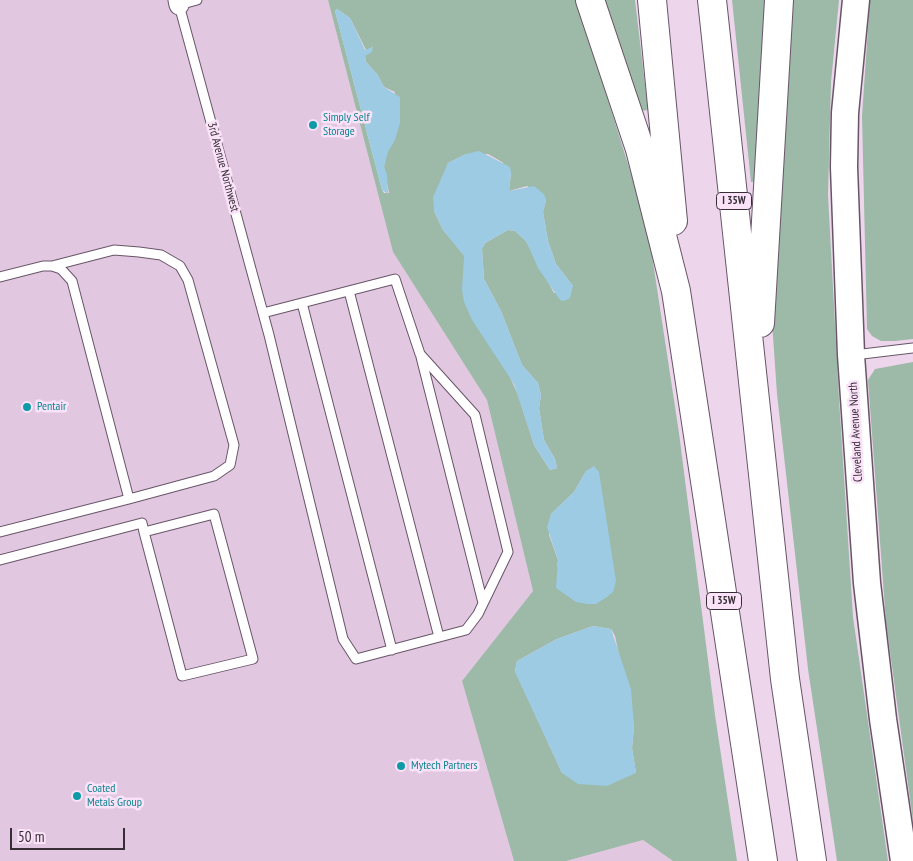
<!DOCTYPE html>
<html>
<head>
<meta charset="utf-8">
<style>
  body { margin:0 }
  #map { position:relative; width:913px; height:861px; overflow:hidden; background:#edd6ec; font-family:"PT Sans Narrow",sans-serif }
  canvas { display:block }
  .scale { position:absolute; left:10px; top:828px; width:115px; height:22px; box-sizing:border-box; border:2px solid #362d35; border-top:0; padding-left:6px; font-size:15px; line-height:18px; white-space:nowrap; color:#362d35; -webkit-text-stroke:4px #fae3f9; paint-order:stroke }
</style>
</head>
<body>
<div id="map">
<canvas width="913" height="861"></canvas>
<div class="scale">50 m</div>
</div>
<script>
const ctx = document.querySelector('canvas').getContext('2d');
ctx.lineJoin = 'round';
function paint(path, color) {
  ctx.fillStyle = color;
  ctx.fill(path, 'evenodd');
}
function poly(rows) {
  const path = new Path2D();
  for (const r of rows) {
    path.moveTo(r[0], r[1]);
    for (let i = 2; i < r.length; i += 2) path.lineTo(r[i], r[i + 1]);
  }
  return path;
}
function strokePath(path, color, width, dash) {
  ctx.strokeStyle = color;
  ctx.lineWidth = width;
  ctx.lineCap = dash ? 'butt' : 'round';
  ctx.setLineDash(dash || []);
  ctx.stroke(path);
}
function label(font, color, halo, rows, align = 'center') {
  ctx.font = font + ' "PT Sans Narrow",sans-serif';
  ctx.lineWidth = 5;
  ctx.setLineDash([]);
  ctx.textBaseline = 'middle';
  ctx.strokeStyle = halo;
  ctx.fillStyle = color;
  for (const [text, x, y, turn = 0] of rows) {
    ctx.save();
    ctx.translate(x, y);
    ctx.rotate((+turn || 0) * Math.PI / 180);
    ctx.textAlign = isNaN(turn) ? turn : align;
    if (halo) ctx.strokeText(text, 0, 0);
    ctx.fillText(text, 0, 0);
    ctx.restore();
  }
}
const built = poly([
  [0,0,328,0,393,252,487,400,533,591,462,681,514,861,0,861],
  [643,840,673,861,566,861]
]);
const green = poly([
  [328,0,577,0,641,206,651,249,679,433,715,715,737,861,673,861,643,840,566,861,514,861,462,681,533,591,487,400,393,252],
  [337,9,350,18,366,50,373,47,365,55,366,62,377,74,384,87,395,92,384,167,389,193,384,193,382,190,335,11],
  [466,154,488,154,502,162,511,172,509,191,527,186,546,200,543,212,548,241,556,264,573,286,554,293,526,241,515,231,508,230,485,243,482,249,484,279,501,311,522,365,538,383,541,395,539,408,544,440,555,459,557,468,550,470,534,445,518,395,505,366,465,264,465,256,443,230,434,211,448,163],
  [586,471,557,568,558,560,549,535,551,514,574,492],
  [593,626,611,629,615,636,634,726,632,748,636,773,562,773,515,671,517,661,557,639],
  [597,0,635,0,648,110,633,112],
  [732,0,769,0,758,181,751,182],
  [784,0,839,0,831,82,828,195,839,399,853,617,888,861,837,861,808,669,777,394,770,293],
  [870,0,913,0,913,339,895,341,881,341,872,336,867,329,862,116],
  [913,362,913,821,886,622,868,380,875,369]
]);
const water = poly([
  [337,9,350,18,365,50,373,47,372,52,365,56,366,62,377,74,384,87,400,97,400,123,395,140,388,152,384,167,387,174,388,194,382,190,335,11],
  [479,151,510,167,511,172,509,191,534,186,544,194,546,200,543,212,548,241,556,264,573,286,570,298,564,301,560,300,538,268,526,241,515,231,508,230,485,243,482,249,484,279,501,311,522,365,538,383,541,395,539,408,544,440,555,459,557,468,550,470,534,445,514,384,472,320,464,302,462,290,464,256,443,230,434,211,433,197,448,163,466,154],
  [594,466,599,472,616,581,613,592,607,597,596,604,587,604,576,602,556,588,558,560,547,527,551,514,574,492,586,471],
  [593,626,611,629,631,689,634,726,632,748,636,773,607,786,578,784,562,773,515,672,517,661,557,639]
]);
const lane = poly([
  [197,0,179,5,269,335,343,639,356,659,466,630,478,614,508,552,475,415,420,354,395,279,263,313],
  [52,266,114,250,139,252,161,255,180,266,188,280,234,445,230,465,214,476,129,499],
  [0,277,43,266,52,266,61,269,72,281,129,499,0,532],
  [349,291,439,637],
  [302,303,392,650],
  [854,355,913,348],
  [421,357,483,603],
  [0,560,142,523,144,532,182,676,253,659,214,514,144,532]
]);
const street = poly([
  [178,0,179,5]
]);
const secondary = poly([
  [856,0,845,113,844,167,851,355,867,583,883,719,904,861]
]);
const highway = poly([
  [590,0,640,149,676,291,763,861],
  [652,0,673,221],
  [712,0,785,679,812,861],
  [760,323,779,0]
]);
const markers = [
  [313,125,5,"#0f9aa8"],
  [27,407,5,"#0f9aa8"],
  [401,766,5,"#0f9aa8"],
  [77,796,5,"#0f9aa8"]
];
const shields = [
  [734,201,35],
  [724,601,35]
];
const shieldNames = [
  ["I 35W",734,201],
  ["I 35W",724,601]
];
const cultureNames = [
  ["Simply Self",323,118],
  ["Storage",323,132],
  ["Pentair",37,407],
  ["Mytech Partners",411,766],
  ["Coated",87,789],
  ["Metals Group",87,803]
];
const streetNames = [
  ["3rd Avenue Northwest",223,167,75],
  ["Cleveland Avenue North",856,432,-93]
];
paint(built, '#e2c7e1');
paint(green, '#9db9a7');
paint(water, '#9ccbe3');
strokePath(lane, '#685568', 11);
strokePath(street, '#685568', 21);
strokePath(secondary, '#685568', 29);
strokePath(highway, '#685568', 30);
strokePath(lane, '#fff', 9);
strokePath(street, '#fff', 19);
strokePath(secondary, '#fff', 26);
strokePath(highway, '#fff', 28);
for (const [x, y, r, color] of markers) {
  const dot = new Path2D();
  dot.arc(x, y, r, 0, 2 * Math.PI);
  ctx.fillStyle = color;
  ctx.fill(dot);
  strokePath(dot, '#fae3f9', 2);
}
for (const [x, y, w] of shields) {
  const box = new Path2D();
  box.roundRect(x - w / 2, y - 8.5, w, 17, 4);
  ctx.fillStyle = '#fae3f9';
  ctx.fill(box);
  strokePath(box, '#362d35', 1);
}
label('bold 11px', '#362d35', null, shieldNames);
label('12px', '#0d838f', '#fae3f9', cultureNames, 'left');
label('12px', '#362d35', '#fae3f9', streetNames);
</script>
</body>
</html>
